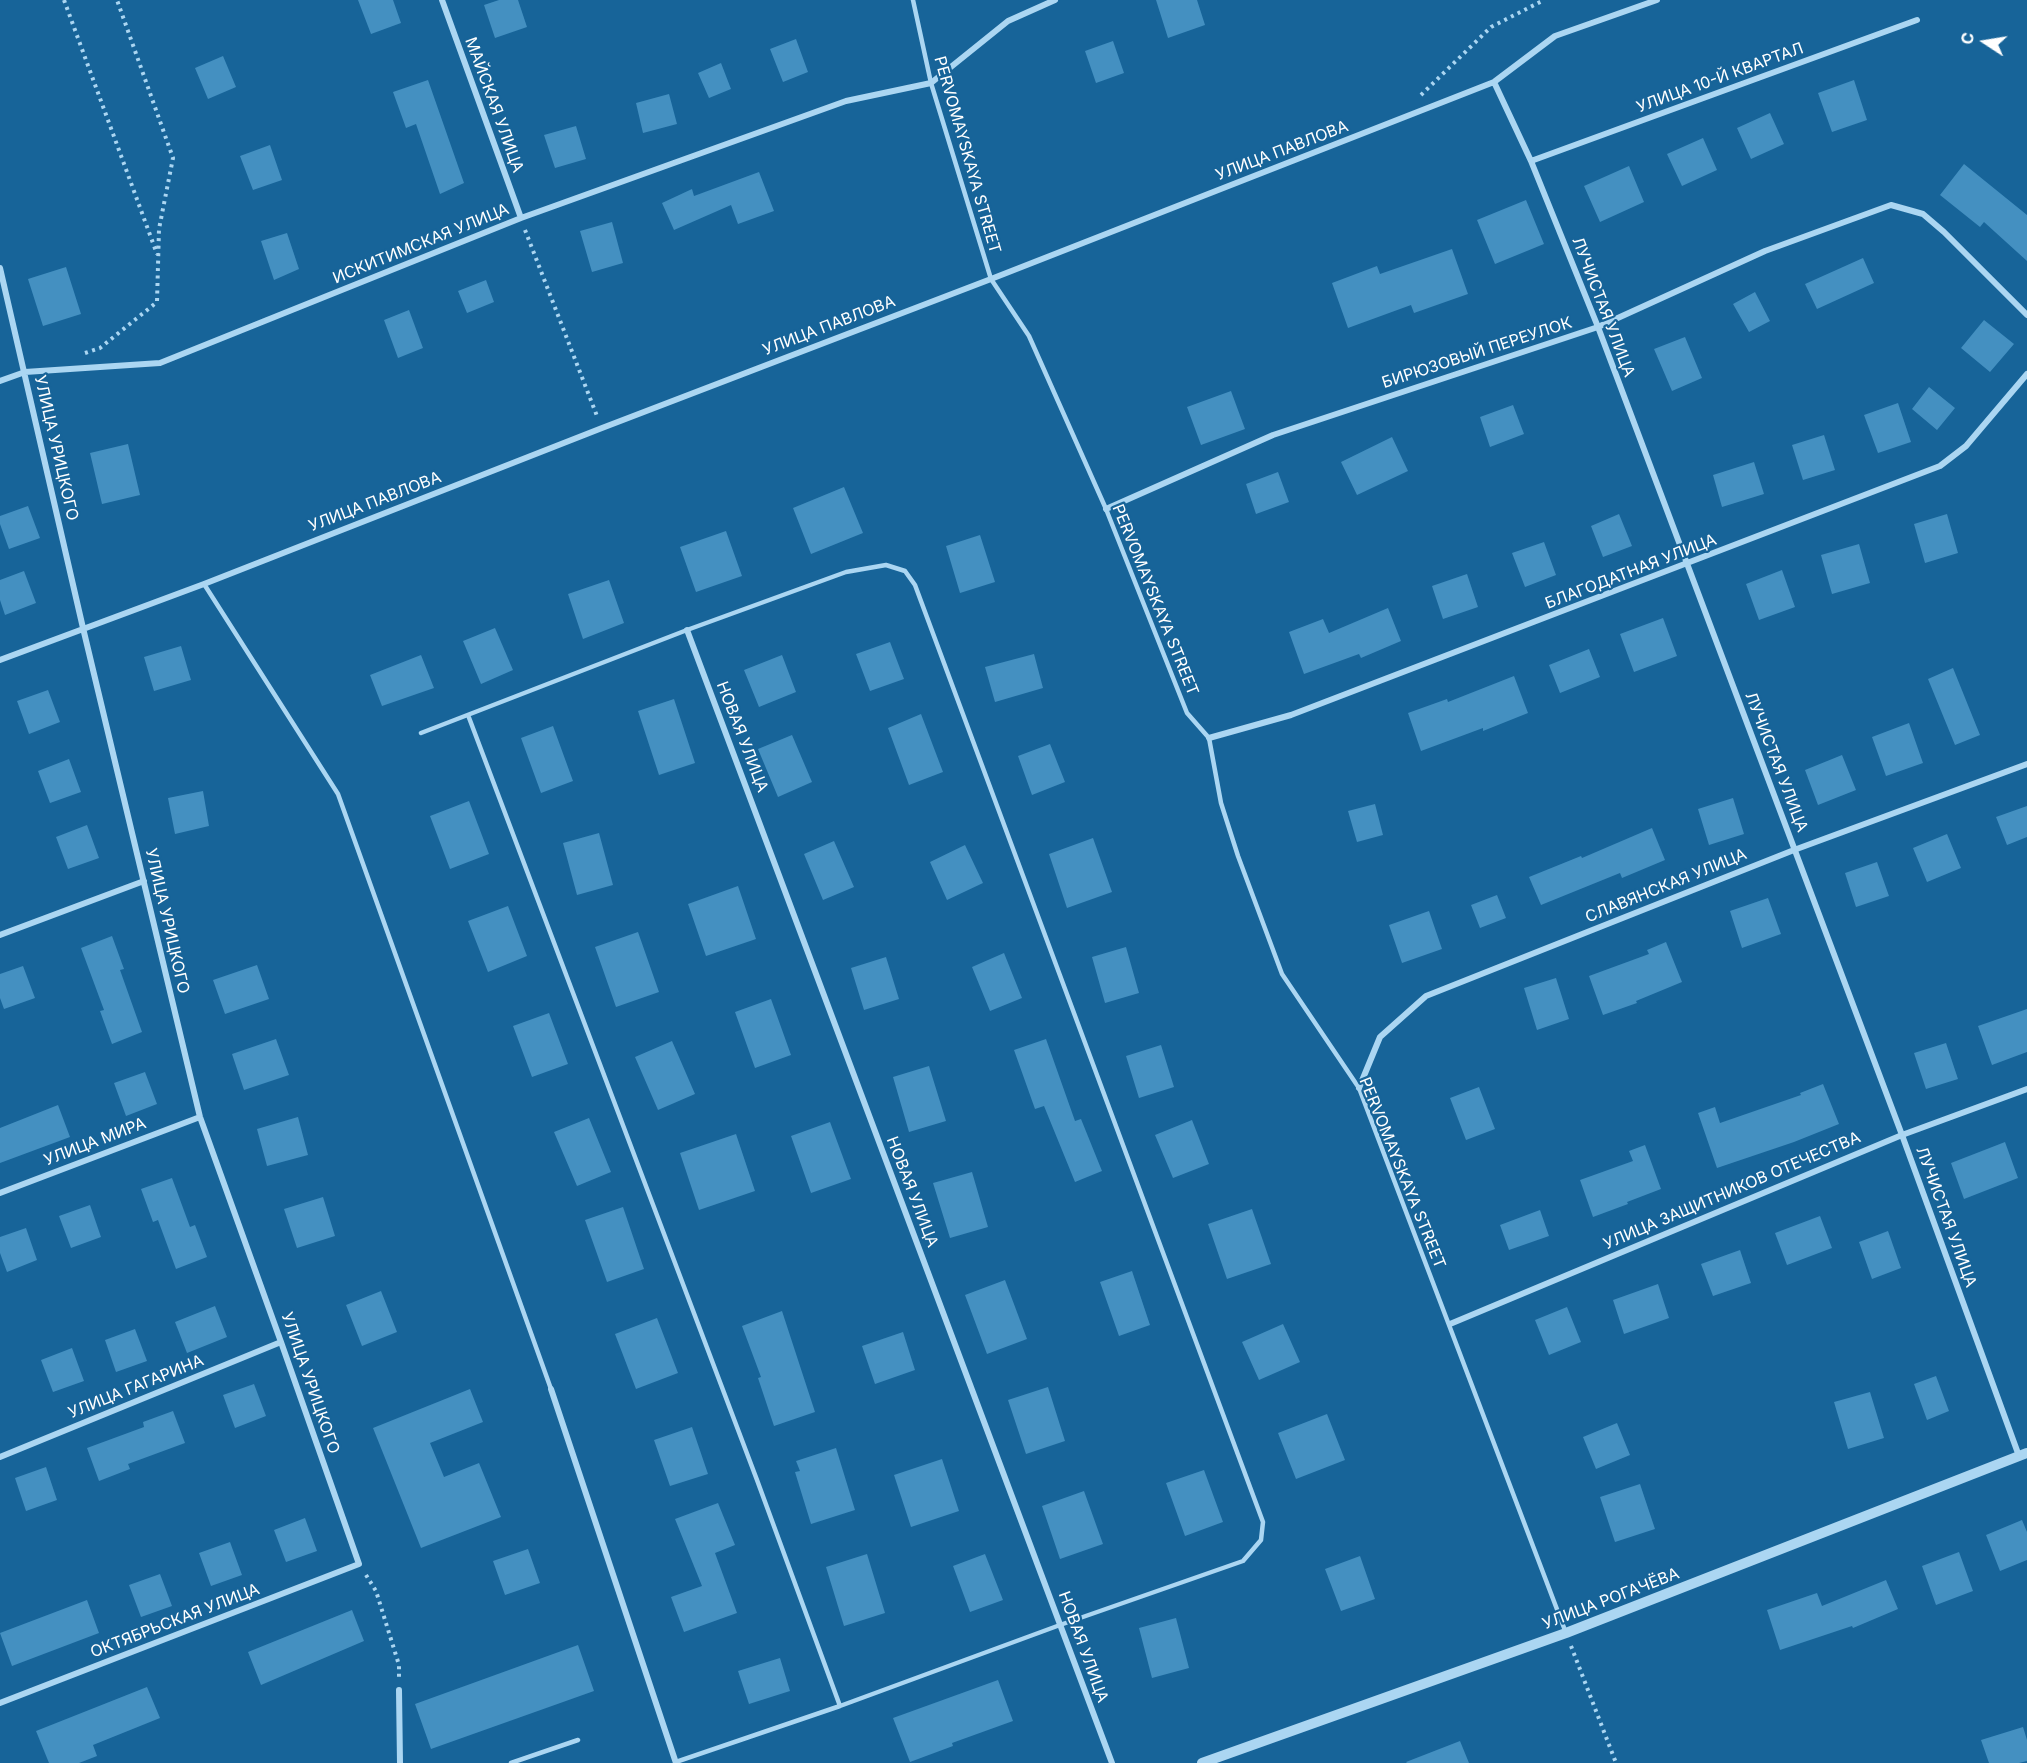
<!DOCTYPE html>
<html>
<head>
<meta charset="utf-8">
<style>
  body { margin:0 }
  #map { position:relative; width:2027px; height:1763px; overflow:hidden; background:#176499; font-family:Inter,sans-serif }
  canvas { display:block }
  .north { position:absolute; left:1955px; top:12px; width:60px; height:60px; -webkit-text-stroke:4px #176499; paint-order:stroke; rotate:282deg; font-size:16px; font-weight:700; line-height:24px; text-align:center; color:#fff }
  .north::after { content:''; display:block; margin:auto; width:21px; height:27px; background:#fff; clip-path:polygon(50% 0,100% 100%,50% 72%,0 100%) }
</style>
</head>
<body>
<div id="map">
<canvas width="2027" height="1763"></canvas>
<div class="north">С</div>
</div>
<script>
const ctx = document.querySelector('canvas').getContext('2d');
ctx.lineJoin = 'round';
function paint(path, color) {
  ctx.fillStyle = color;
  ctx.fill(path, 'evenodd');
}
function poly(rows) {
  const path = new Path2D();
  for (const r of rows) {
    path.moveTo(r[0], r[1]);
    for (let i = 2; i < r.length; i += 2) path.lineTo(r[i], r[i + 1]);
  }
  return path;
}
function strokePath(path, color, width, dash) {
  ctx.strokeStyle = color;
  ctx.lineWidth = width;
  ctx.lineCap = dash ? 'butt' : 'round';
  ctx.setLineDash(dash || []);
  ctx.stroke(path);
}
function label(font, color, halo, rows, align = 'center') {
  ctx.font = font + ' Inter,sans-serif';
  ctx.lineWidth = 4.5;
  ctx.setLineDash([]);
  ctx.textBaseline = 'middle';
  ctx.strokeStyle = halo;
  ctx.fillStyle = color;
  for (const [text, x, y, turn = 0] of rows) {
    ctx.save();
    ctx.translate(x, y);
    ctx.rotate((+turn || 0) * Math.PI / 180);
    ctx.textAlign = isNaN(turn) ? turn : align;
    if (halo) ctx.strokeText(text, 0, 0);
    ctx.fillText(text, 0, 0);
    ctx.restore();
  }
}
const building = poly([
  [358,0,393,0,401,23,371,34],
  [499,0,518,0,527,27,495,38,484,5],
  [1156,0,1197,0,1205,25,1168,38],
  [796,39,808,72,783,82,770,49],
  [1113,41,1124,73,1096,83,1085,51],
  [223,56,236,87,208,99,195,68],
  [721,63,731,89,709,98,698,73],
  [428,80,464,183,440,194,416,124,406,128,393,92],
  [1854,80,1867,120,1832,132,1818,93],
  [669,94,677,124,643,133,636,103],
  [1770,113,1784,144,1751,159,1737,128],
  [576,126,586,159,555,168,544,135],
  [1703,138,1717,170,1682,186,1667,154],
  [270,145,282,180,253,190,240,156],
  [1964,164,2027,215,2027,261,1984,222,1980,227,1940,195],
  [1629,166,1644,202,1600,222,1584,186],
  [759,172,774,211,738,224,731,205,674,230,662,203,692,189,694,196],
  [1526,200,1544,244,1495,264,1477,220],
  [612,222,623,263,592,272,580,231],
  [287,233,299,269,274,280,261,241],
  [1452,249,1468,294,1414,313,1411,305,1348,328,1332,283,1377,266,1380,274],
  [1863,258,1874,283,1817,309,1805,284],
  [66,267,81,314,43,326,28,279],
  [486,280,494,302,467,313,458,291],
  [1755,292,1770,321,1749,332,1733,304],
  [409,310,423,348,398,358,384,320],
  [1984,320,2014,344,1990,372,1961,348],
  [1685,337,1702,378,1672,391,1654,349],
  [1929,387,1955,408,1937,430,1912,409],
  [1231,391,1245,429,1201,445,1187,407],
  [1898,403,1911,442,1878,453,1864,415],
  [1513,405,1524,434,1490,447,1480,417],
  [1824,435,1835,470,1803,480,1792,445],
  [1392,437,1408,471,1357,495,1341,462],
  [128,444,140,495,102,504,90,453],
  [1754,462,1764,494,1722,507,1713,475],
  [1278,472,1289,502,1256,514,1246,484],
  [844,487,863,533,811,554,793,508],
  [28,506,40,538,9,549,0,524,0,516],
  [1619,514,1632,546,1603,557,1591,526],
  [1947,514,1958,553,1925,563,1914,524],
  [726,531,742,576,696,592,680,547],
  [980,535,995,582,960,593,946,546],
  [1544,542,1556,575,1525,587,1512,553],
  [1859,544,1870,583,1832,594,1821,555],
  [1782,570,1795,607,1759,620,1746,584],
  [24,571,36,603,5,615,0,600,0,580],
  [1467,574,1478,607,1443,619,1432,586],
  [609,580,624,623,583,639,568,594],
  [1388,608,1401,641,1361,658,1359,654,1304,674,1289,632,1323,619,1329,633],
  [1663,618,1677,656,1634,672,1620,634],
  [495,628,513,670,481,684,463,641],
  [890,642,904,679,870,691,856,654],
  [181,646,191,680,154,691,144,657],
  [1589,649,1600,677,1560,693,1549,665],
  [1034,654,1043,688,995,702,985,667],
  [421,655,434,688,382,706,370,675],
  [782,655,796,692,759,707,744,670],
  [1953,668,1980,735,1955,745,1928,679],
  [1514,676,1528,713,1483,731,1483,728,1421,751,1408,713,1447,699,1448,702],
  [48,690,60,722,29,734,17,701],
  [674,699,695,763,659,775,638,711],
  [921,714,943,772,909,785,888,728],
  [1909,723,1923,763,1886,776,1872,737],
  [553,726,573,781,541,793,521,738],
  [792,735,812,782,778,797,758,749],
  [1050,744,1065,782,1032,795,1018,756],
  [1842,755,1856,790,1818,805,1805,770],
  [69,759,81,792,50,803,38,771],
  [203,791,209,826,175,834,168,798],
  [1733,798,1744,834,1709,845,1698,809],
  [469,801,489,854,450,869,430,816],
  [1375,804,1383,835,1357,842,1348,811],
  [2027,806,2027,837,2007,845,1996,817],
  [87,825,99,858,68,869,56,837],
  [1652,828,1665,860,1622,878,1620,873,1541,905,1529,877,1581,856,1582,858],
  [599,833,613,885,577,895,563,843],
  [1947,834,1961,868,1927,882,1913,848],
  [1093,838,1112,892,1067,908,1049,854],
  [834,841,854,887,823,900,804,854],
  [965,845,983,883,947,900,930,862],
  [1877,862,1889,896,1856,907,1845,873],
  [738,886,756,939,706,956,688,904],
  [1497,895,1506,918,1480,928,1471,905],
  [1768,898,1781,934,1742,948,1730,911],
  [508,906,527,956,488,972,468,921],
  [1429,911,1442,949,1402,963,1389,925],
  [638,932,659,992,616,1007,595,947],
  [112,936,124,969,120,970,142,1032,112,1044,100,1011,104,1010,81,948],
  [1666,942,1682,982,1636,1001,1637,1003,1603,1015,1589,976,1649,954,1647,950],
  [1126,947,1139,993,1105,1003,1092,957],
  [1004,953,1022,998,990,1011,972,967],
  [886,957,899,999,864,1010,851,968],
  [257,965,269,999,225,1014,213,980],
  [23,966,35,998,4,1009,0,998,0,974],
  [1556,978,1569,1019,1537,1030,1524,988],
  [771,999,791,1055,755,1068,735,1012],
  [2027,1009,2027,1052,1992,1065,1978,1026],
  [549,1013,568,1064,532,1077,513,1026],
  [276,1039,289,1075,244,1090,232,1054],
  [1046,1039,1075,1121,1081,1119,1102,1171,1075,1182,1044,1106,1035,1109,1014,1050],
  [672,1041,695,1094,658,1110,635,1057],
  [1946,1043,1958,1079,1926,1089,1914,1053],
  [1161,1045,1174,1087,1139,1098,1126,1056],
  [929,1066,946,1121,909,1132,893,1077],
  [145,1072,157,1104,126,1116,114,1083],
  [1823,1084,1839,1124,1794,1142,1717,1168,1698,1113,1715,1107,1720,1123,1801,1095,1800,1093],
  [1479,1087,1495,1129,1466,1140,1450,1098],
  [58,1105,70,1137,0,1163,0,1128],
  [298,1117,308,1155,267,1166,257,1129],
  [589,1118,611,1172,577,1186,554,1132],
  [1192,1120,1209,1164,1173,1178,1155,1135],
  [830,1122,851,1179,811,1193,791,1136],
  [736,1134,755,1191,699,1210,680,1153],
  [2005,1142,2018,1178,1964,1199,1951,1163],
  [1645,1145,1661,1189,1627,1202,1628,1204,1593,1217,1580,1180,1633,1161,1629,1151],
  [972,1172,988,1227,950,1238,933,1183],
  [172,1178,190,1227,195,1225,207,1257,176,1269,158,1220,153,1222,141,1189],
  [323,1197,335,1236,297,1248,284,1209],
  [90,1205,101,1237,71,1248,59,1216],
  [623,1207,644,1269,607,1282,585,1220],
  [1252,1209,1271,1264,1227,1279,1208,1224],
  [1540,1210,1549,1236,1509,1250,1500,1225],
  [1820,1216,1832,1248,1787,1265,1775,1233],
  [26,1228,37,1260,7,1272,0,1253,0,1237],
  [1888,1231,1901,1268,1872,1279,1859,1242],
  [1740,1250,1751,1283,1713,1296,1701,1264],
  [1132,1271,1150,1325,1119,1336,1100,1282],
  [1005,1280,1027,1339,987,1354,965,1295],
  [1658,1284,1669,1318,1624,1334,1613,1300],
  [381,1291,397,1332,362,1346,346,1305],
  [215,1306,227,1337,187,1353,175,1322],
  [1567,1307,1581,1342,1549,1355,1535,1320],
  [782,1311,815,1412,774,1426,758,1378,761,1377,742,1326],
  [657,1318,678,1373,636,1389,615,1334],
  [1283,1324,1300,1362,1259,1380,1242,1342],
  [135,1329,147,1361,116,1372,105,1340],
  [903,1332,915,1370,875,1384,862,1346],
  [72,1348,84,1381,53,1392,41,1360],
  [1936,1376,1949,1411,1927,1420,1914,1384],
  [254,1384,266,1416,235,1428,223,1395],
  [1048,1387,1065,1441,1026,1454,1008,1400],
  [470,1389,483,1422,430,1443,444,1477,479,1463,501,1517,421,1548,373,1428],
  [1870,1392,1884,1438,1848,1449,1834,1402],
  [173,1411,185,1443,128,1464,130,1469,99,1481,87,1448,144,1427,143,1422],
  [1327,1414,1345,1460,1296,1479,1278,1433],
  [1617,1423,1630,1455,1596,1469,1583,1437],
  [692,1427,708,1474,670,1486,654,1440],
  [836,1448,855,1510,811,1524,795,1472,800,1471,796,1461],
  [942,1459,959,1511,911,1527,894,1475],
  [46,1467,57,1500,26,1511,15,1478],
  [1204,1470,1223,1522,1185,1536,1166,1483],
  [1640,1484,1655,1529,1615,1542,1600,1497],
  [1084,1491,1103,1544,1060,1559,1042,1506],
  [718,1503,735,1545,715,1553,737,1613,684,1632,671,1597,702,1586,675,1519],
  [305,1518,317,1551,286,1562,274,1530],
  [2022,1520,2027,1532,2027,1560,2000,1571,1986,1535],
  [230,1542,242,1575,211,1586,199,1553],
  [528,1549,540,1583,505,1595,493,1561],
  [1959,1552,1973,1591,1936,1605,1922,1566],
  [867,1554,885,1613,844,1626,826,1567],
  [985,1554,1003,1600,970,1612,953,1566],
  [1360,1556,1375,1599,1341,1611,1325,1569],
  [160,1574,172,1606,141,1617,129,1585],
  [1886,1580,1898,1609,1853,1628,1852,1626,1780,1650,1767,1610,1817,1593,1822,1606],
  [87,1600,99,1633,12,1666,0,1633],
  [352,1610,364,1641,261,1685,248,1652],
  [1176,1618,1189,1668,1152,1678,1139,1628],
  [578,1645,594,1691,431,1749,415,1704],
  [780,1658,790,1691,749,1704,738,1671],
  [998,1680,1013,1721,952,1743,953,1746,910,1762,893,1718],
  [147,1687,160,1718,93,1745,97,1756,79,1763,49,1763,36,1731],
  [2023,1727,2027,1740,2027,1761,2019,1763,1989,1763,1981,1740],
  [1460,1741,1469,1763,1407,1763,1406,1762]
]);
const path = poly([
  [64,0,157,254],
  [1421,95,1491,27,1544,0],
  [525,230,597,416],
  [85,353,100,348,157,302,159,229,173,158,117,0],
  [366,1575,376,1591,399,1665,399,1678],
  [1571,1646,1616,1763]
]);
const service = poly([
  [913,0,931,83,991,279,1029,336,1106,509,1187,713,1209,738,1221,803,1238,856,1282,974,1359,1088,1566,1633],
  [204,584,338,794,551,1389],
  [468,715,757,1480,840,1706],
  [421,733,687,630,846,572,886,565,905,571,915,585,1263,1522,1261,1540,1243,1561,1060,1625,840,1706,676,1762],
  [511,1763,578,1740]
]);
const minor = poly([
  [442,0,521,218],
  [1494,82,1531,161,1598,327,1902,1135,2019,1456],
  [1531,161,1917,20],
  [0,268,83,628,200,1117,281,1342,359,1564,0,1703],
  [0,381,25,372,160,363,521,218,846,101,931,83,1008,21,1055,0],
  [1106,509,1273,435,1598,327,1765,251,1891,205,1923,214,1944,232,2027,315],
  [687,630,1112,1763],
  [0,660,204,584,602,428,991,279,1494,82,1555,36,1657,0],
  [1209,738,1291,715,1940,466,1966,446,2027,374],
  [0,935,144,881],
  [1359,1088,1380,1037,1426,996,1794,850,2027,764],
  [0,1193,200,1117],
  [1450,1324,1902,1135,2027,1089],
  [551,1389,676,1763],
  [0,1457,281,1342],
  [399,1690,400,1763]
]);
const tertiary = poly([
  [1202,1763,1566,1633,2027,1453]
]);
const streetNames = [
  ["УЛИЦА 10-Й КВАРТАЛ",1720,78,-20],
  ["МАЙСКАЯ УЛИЦА",494,105,70],
  ["УЛИЦА ПАВЛОВА",1282,151,-21],
  ["PERVOMAYSKAYA STREET",967,155,74],
  ["ИСКИТИМСКАЯ УЛИЦА",421,244,-22],
  ["ЛУЧИСТАЯ УЛИЦА",1603,307,69],
  ["УЛИЦА ПАВЛОВА",829,326,-21],
  ["БИРЮЗОВЫЙ ПЕРЕУЛОК",1477,353,-18],
  ["УЛИЦА УРИЦКОГО",56,448,77],
  ["УЛИЦА ПАВЛОВА",375,502,-21],
  ["БЛАГОДАТНАЯ УЛИЦА",1631,572,-21],
  ["PERVOMAYSKAYA STREET",1155,600,68],
  ["НОВАЯ УЛИЦА",742,737,69],
  ["ЛУЧИСТАЯ УЛИЦА",1776,762,69],
  ["СЛАВЯНСКАЯ УЛИЦА",1666,886,-22],
  ["УЛИЦА УРИЦКОГО",167,921,77],
  ["УЛИЦА МИРА",95,1142,-21],
  ["PERVOMAYSKAYA STREET",1402,1173,68],
  ["УЛИЦА ЗАЩИТНИКОВ ОТЕЧЕСТВА",1732,1191,-23],
  ["НОВАЯ УЛИЦА",912,1192,69],
  ["ЛУЧИСТАЯ УЛИЦА",1946,1217,70],
  ["УЛИЦА УРИЦКОГО",310,1383,71],
  ["УЛИЦА ГАГАРИНА",136,1387,-22],
  ["УЛИЦА РОГАЧЁВА",1611,1599,-21],
  ["ОКТЯБРЬСКАЯ УЛИЦА",175,1621,-21],
  ["НОВАЯ УЛИЦА",1083,1647,70]
];
paint(building, '#4490c1');
strokePath(path, '#abd6f2', 4, [3, 4.5]);
strokePath(service, '#abd6f2', 4.5);
strokePath(minor, '#abd6f2', 6);
strokePath(tertiary, '#abd6f2', 10);
label('16px', '#fff', '#176499', streetNames);
</script>
</body>
</html>
